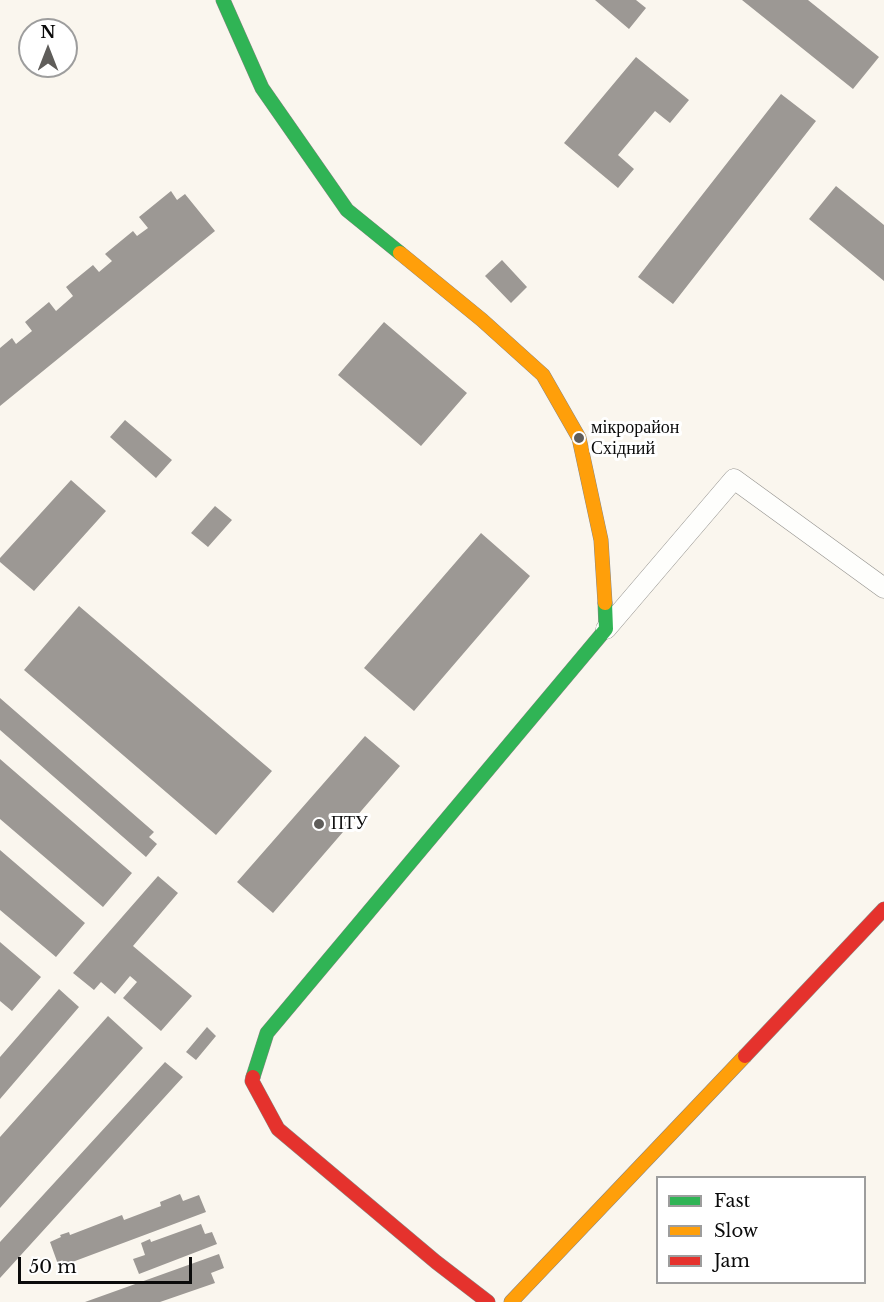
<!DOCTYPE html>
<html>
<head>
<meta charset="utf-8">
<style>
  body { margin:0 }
  #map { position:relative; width:884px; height:1302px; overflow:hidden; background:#faf6ee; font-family:"Libre Baskerville",serif }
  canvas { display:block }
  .legend { position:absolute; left:656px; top:1176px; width:210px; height:108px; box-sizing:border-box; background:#fff; border:2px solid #9d9d9d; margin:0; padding:8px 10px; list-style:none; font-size:18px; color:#0b0b0b }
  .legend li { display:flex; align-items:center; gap:12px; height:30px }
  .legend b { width:30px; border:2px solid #9d9d9d }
  .north { position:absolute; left:18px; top:18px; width:60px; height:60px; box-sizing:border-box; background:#fff; border:2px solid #9d9d9d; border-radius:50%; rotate:0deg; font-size:16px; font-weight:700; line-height:24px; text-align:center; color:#0b0b0b }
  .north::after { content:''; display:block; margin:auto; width:21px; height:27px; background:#5f5d5a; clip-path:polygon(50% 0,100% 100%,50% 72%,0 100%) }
  .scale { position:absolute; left:18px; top:1257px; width:174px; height:27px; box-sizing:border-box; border:3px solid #0b0b0b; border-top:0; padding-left:8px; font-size:18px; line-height:21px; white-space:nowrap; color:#0b0b0b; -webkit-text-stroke:4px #fff; paint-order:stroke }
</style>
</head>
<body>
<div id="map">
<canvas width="884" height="1302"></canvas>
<ul class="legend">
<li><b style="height:8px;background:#30b455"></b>Fast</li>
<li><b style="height:8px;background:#ff9f0a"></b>Slow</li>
<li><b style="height:8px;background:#e5322d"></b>Jam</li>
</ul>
<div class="north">N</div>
<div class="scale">50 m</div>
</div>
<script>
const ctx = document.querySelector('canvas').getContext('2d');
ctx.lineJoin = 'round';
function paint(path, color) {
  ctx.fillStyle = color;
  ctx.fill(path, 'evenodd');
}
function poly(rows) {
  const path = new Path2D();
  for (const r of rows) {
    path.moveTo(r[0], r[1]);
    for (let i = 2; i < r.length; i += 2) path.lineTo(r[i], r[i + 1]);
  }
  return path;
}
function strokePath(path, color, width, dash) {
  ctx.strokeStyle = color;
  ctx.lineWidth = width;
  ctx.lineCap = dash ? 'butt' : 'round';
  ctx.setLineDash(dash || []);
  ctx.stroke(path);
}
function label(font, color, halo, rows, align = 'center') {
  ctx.font = font + ' "Libre Baskerville",serif';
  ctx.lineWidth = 6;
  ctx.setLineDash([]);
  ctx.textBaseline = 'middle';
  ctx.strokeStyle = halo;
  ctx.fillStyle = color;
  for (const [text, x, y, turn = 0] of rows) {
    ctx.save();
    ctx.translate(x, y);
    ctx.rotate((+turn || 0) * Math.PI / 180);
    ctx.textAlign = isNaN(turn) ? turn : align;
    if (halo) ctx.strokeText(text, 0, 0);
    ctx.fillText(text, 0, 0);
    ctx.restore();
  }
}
const building = poly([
  [595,0,636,0,646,8,629,29],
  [742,0,808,0,879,57,853,89],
  [636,57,689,100,670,123,655,111,618,155,634,169,618,188,564,143],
  [781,94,816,121,673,304,638,277],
  [836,186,884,225,884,281,809,219],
  [171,191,177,200,185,194,215,231,0,406,0,348,12,338,16,344,32,331,25,322,49,302,56,311,73,296,66,287,93,265,99,272,112,261,105,254,133,231,137,236,148,228,139,217],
  [502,260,527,287,511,303,485,276],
  [384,322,467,393,421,446,338,375],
  [125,420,172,460,156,478,110,437],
  [71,480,106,511,34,591,0,562,0,558],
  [215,506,232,520,208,547,191,533],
  [481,533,530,576,414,711,364,668],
  [79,606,272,771,216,835,24,670],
  [0,698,154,832,149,837,157,844,146,857,0,730],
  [365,736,400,766,273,913,237,882],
  [0,759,132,873,103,907,0,819],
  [0,850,85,923,56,957,0,910],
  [158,876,178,893,133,946,192,996,161,1031,123,998,137,982,130,976,115,994,101,982,94,990,73,973],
  [0,942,41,977,12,1011,0,1001],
  [59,989,79,1007,0,1099,0,1057],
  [108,1016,143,1048,0,1208,0,1137],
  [207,1027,216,1036,196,1060,186,1052],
  [165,1062,183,1077,0,1278,0,1242],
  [180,1194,183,1201,199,1195,206,1212,59,1267,50,1242,61,1237,60,1235,69,1232,70,1235,122,1215,124,1220,161,1206,160,1202],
  [201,1224,205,1234,212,1232,217,1244,139,1274,133,1259,145,1255,141,1243,150,1239,151,1242],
  [219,1254,224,1268,211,1273,215,1283,160,1302,85,1302]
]);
const street = poly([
  [606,629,734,479,884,588]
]);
const fast = poly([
  [223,0,262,88,347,210,400,253],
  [253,1077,267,1033,606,629,605,603]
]);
const slow = poly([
  [400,253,482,320,543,375,579,438,601,540,605,603],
  [511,1302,745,1056]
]);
const jam = poly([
  [745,1056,884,909],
  [253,1077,252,1081,278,1129,436,1262,488,1302]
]);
const markers = [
  [579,438,6,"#5f5d5a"],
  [319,824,6,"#5f5d5a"]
];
const poiNames = [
  ["мікрорайон",591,428],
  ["Східний",591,449],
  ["ПТУ",331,824]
];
paint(building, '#9c9894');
strokePath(street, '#93918d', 21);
strokePath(fast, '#898784', 15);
strokePath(slow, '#898784', 15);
strokePath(jam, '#898784', 15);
strokePath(street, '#fefefc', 20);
strokePath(fast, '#30b455', 14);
strokePath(slow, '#ff9f0a', 14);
strokePath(jam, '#e5322d', 14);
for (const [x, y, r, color] of markers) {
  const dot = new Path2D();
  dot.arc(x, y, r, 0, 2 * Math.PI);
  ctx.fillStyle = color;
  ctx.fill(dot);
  strokePath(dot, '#fff', 2);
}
label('18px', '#0b0b0b', '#fff', poiNames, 'left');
</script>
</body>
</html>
